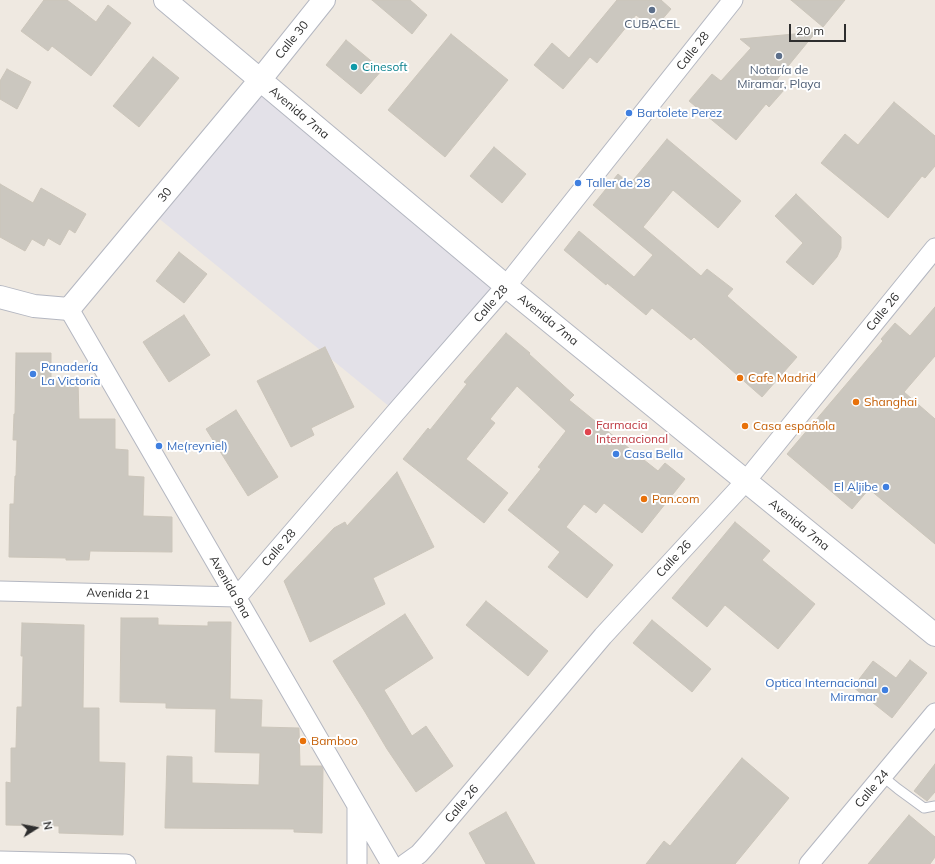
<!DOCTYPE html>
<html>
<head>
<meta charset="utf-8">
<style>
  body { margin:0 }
  #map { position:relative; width:935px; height:864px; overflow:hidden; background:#efe9e1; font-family:Mulish,sans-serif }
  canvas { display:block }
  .north { position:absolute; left:16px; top:808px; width:40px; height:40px; -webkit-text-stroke:3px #fff; paint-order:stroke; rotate:79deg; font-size:11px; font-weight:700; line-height:16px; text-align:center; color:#2e2e2e }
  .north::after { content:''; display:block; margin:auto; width:14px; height:18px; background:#2e2e2e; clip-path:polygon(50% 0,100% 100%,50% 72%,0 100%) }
  .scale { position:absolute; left:789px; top:24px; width:57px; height:18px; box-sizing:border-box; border:2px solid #2e2e2e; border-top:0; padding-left:5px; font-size:12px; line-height:14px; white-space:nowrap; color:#2e2e2e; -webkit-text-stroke:3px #fff; paint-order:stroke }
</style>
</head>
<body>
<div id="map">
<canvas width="935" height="864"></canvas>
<div class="north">N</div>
<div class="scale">20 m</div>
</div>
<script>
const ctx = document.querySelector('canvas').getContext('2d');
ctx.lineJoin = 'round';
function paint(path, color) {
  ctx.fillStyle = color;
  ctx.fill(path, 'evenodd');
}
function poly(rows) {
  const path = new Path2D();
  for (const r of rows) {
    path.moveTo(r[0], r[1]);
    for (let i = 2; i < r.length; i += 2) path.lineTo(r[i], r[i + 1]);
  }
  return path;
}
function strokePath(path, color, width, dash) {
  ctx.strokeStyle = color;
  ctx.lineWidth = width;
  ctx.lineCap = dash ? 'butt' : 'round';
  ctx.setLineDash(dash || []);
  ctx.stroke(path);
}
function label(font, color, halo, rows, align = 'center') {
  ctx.font = font + ' Mulish,sans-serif';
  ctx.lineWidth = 4;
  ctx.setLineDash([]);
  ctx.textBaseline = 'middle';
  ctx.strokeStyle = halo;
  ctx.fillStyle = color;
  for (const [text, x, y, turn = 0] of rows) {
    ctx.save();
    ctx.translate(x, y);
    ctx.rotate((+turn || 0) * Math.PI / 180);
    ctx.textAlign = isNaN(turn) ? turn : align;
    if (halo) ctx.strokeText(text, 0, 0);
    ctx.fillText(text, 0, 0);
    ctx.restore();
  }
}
const industrial = poly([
  [260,80,506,286,396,412,151,212]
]);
const building = poly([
  [44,0,67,0,96,22,108,5,131,23,91,76,52,46,48,51,21,31,44,0],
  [372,0,410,0,427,15,412,34,372,0],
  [617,0,661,0,671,9,654,29,636,15,597,63,590,57,563,89,534,65,552,43,569,58,617,0],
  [791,0,845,0,823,27,791,0],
  [816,32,775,82,784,90,769,107,766,104,736,140,689,101,712,74,721,81,751,48,740,39,816,32],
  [451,34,508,80,445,157,388,110,451,34],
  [346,40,382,70,361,94,326,65,346,40],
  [153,57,179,78,139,127,113,106,153,57],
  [7,69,31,82,17,109,0,99,0,81,7,69],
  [894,102,935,136,935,166,925,178,922,176,888,218,821,163,845,134,858,145,894,102],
  [667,139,741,201,718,228,673,190,643,227,701,276,707,269,733,289,727,296,797,357,762,397,694,337,691,340,652,308,646,315,607,283,606,285,564,250,579,231,634,277,653,255,593,205,618,174,630,184,667,139],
  [494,147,526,174,502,203,470,176,494,147],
  [0,184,33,203,41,188,86,214,75,233,69,229,60,245,48,238,44,246,32,239,25,251,0,237,0,184],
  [796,194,841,237,841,248,837,257,813,285,786,262,803,243,775,216,796,194],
  [179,252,207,274,184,303,156,281,179,252],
  [935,307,935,356,904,392,935,419,935,544,869,489,852,509,787,454,883,341,881,339,895,323,910,336,935,307],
  [184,315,210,355,169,382,143,342,184,315],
  [506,333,530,353,529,354,574,395,569,400,606,430,658,471,665,463,685,479,642,533,604,503,596,513,584,504,566,527,613,565,587,598,548,567,560,552,508,510,541,469,538,467,566,431,517,386,490,419,495,423,466,459,508,493,484,523,403,459,428,428,430,430,467,384,464,382,506,333],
  [325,347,354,407,311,428,314,435,291,447,257,381,325,347],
  [16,353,51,353,51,381,78,380,79,419,115,419,115,449,128,450,128,476,144,477,143,516,172,517,172,552,90,551,89,560,66,560,66,558,9,557,10,504,14,504,15,476,16,476,17,440,13,440,14,414,15,414,16,353],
  [236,410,278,477,248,496,206,429,236,410],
  [397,472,434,547,373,578,385,604,310,642,284,581,334,528,345,522,347,526,397,472],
  [735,522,770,551,762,560,815,604,778,649,725,605,707,627,672,598,735,522],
  [486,601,548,651,528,676,466,625,486,601],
  [405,614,433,658,384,690,412,736,426,726,453,766,416,792,387,749,365,712,333,661,405,614],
  [121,618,158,618,158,625,208,626,208,622,231,622,230,699,262,700,261,727,299,728,300,766,322,766,323,768,322,833,294,832,294,829,165,828,167,756,192,757,192,783,259,785,260,753,215,752,216,709,166,708,166,703,120,702,121,618],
  [652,620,711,669,692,692,633,643,652,620],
  [22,623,84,625,83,708,99,708,99,762,125,763,123,835,59,833,59,826,6,825,6,782,11,783,11,748,16,748,17,707,22,707,23,656,21,656,22,623],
  [910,660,927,673,892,718,853,687,873,661,896,678,910,660],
  [742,758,789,798,735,864,646,864,664,841,670,846,742,758],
  [935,764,935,792,927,801,914,791,935,764],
  [506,812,535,864,486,864,469,833,506,812],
  [909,815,935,837,935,857,930,864,868,864,909,815]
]);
const service = poly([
  [882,776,898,789,924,808,935,806]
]);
const minor = poly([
  [69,309,391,864],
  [0,591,237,597,396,412,506,286,733,0],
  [357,807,357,864],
  [0,861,126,864],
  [405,864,419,854,427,845,603,636,745,482,935,248],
  [809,864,935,713]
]);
const secondary = poly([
  [165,0,506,286,935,635],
  [0,297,34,306,69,309],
  [69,309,260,80,324,0]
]);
const markers = [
  [652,10,4,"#5c6f8a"],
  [779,56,4,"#5c6f8a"],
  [354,67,4,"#0f9aa8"],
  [629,113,4,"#3f7fe0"],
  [578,183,4,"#3f7fe0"],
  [33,374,4,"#3f7fe0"],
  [740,378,4,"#e8710a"],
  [856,402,4,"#e8710a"],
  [745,426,4,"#e8710a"],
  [588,432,4,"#e0444e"],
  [159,446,4,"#3f7fe0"],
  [616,454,4,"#3f7fe0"],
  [886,487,4,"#3f7fe0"],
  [644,499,4,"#e8710a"],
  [885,690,4,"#3f7fe0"],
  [303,741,4,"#e8710a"]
];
const serviceNames = [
  ["CUBACEL",652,24],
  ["Notaría de",779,70],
  ["Miramar, Playa",779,84]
];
const streetNames = [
  ["Calle 30",292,40,-51],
  ["Calle 28",693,51,-52],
  ["Avenida 7ma",299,113,40],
  ["30",165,195,-50],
  ["Calle 28",491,304,-49],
  ["Calle 26",883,312,-51],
  ["Avenida 7ma",548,320,39],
  ["Avenida 7ma",799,525,39],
  ["Calle 28",279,548,-49],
  ["Calle 26",674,559,-47],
  ["Avenida 9na",230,587,60],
  ["Avenida 21",118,594,2],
  ["Calle 24",872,789,-50],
  ["Calle 26",462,804,-50]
];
const cultureNames = [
  ["Cinesoft",362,67]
];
const shopNames = [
  ["Bartolete Perez",637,113],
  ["Taller de 28",586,183],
  ["Panadería",41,367],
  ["La Victoria",41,381],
  ["Me(reyniel)",167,446],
  ["Casa Bella",624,454],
  ["El Aljibe",878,487,"right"],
  ["Optica Internacional",877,683,"right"],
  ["Miramar",877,697,"right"]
];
const foodNames = [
  ["Cafe Madrid",748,378],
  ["Shanghai",864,402],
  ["Casa española",753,426],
  ["Pan.com",652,499],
  ["Bamboo",311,741]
];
const healthNames = [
  ["Farmacia",596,425],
  ["Internacional",596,439]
];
paint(industrial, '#e3e1e8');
paint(building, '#cbc7bf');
strokePath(building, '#cbc5ba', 1);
strokePath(service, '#b4b7c1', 11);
strokePath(minor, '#b4b7c1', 21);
strokePath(secondary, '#b4b7c1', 24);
strokePath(service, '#fff', 9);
strokePath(minor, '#fff', 19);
strokePath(secondary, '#fff', 22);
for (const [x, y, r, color] of markers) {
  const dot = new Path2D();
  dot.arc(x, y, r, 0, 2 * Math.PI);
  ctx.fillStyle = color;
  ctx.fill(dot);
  strokePath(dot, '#fff', 1.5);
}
label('12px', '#4e5e75', '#fff', serviceNames);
label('12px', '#2e2e2e', '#fff', streetNames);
label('12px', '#0d838f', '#fff', cultureNames, 'left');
label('12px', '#366cbe', '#fff', shopNames, 'left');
label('12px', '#c56008', '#fff', foodNames, 'left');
label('12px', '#be3a42', '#fff', healthNames, 'left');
</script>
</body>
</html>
